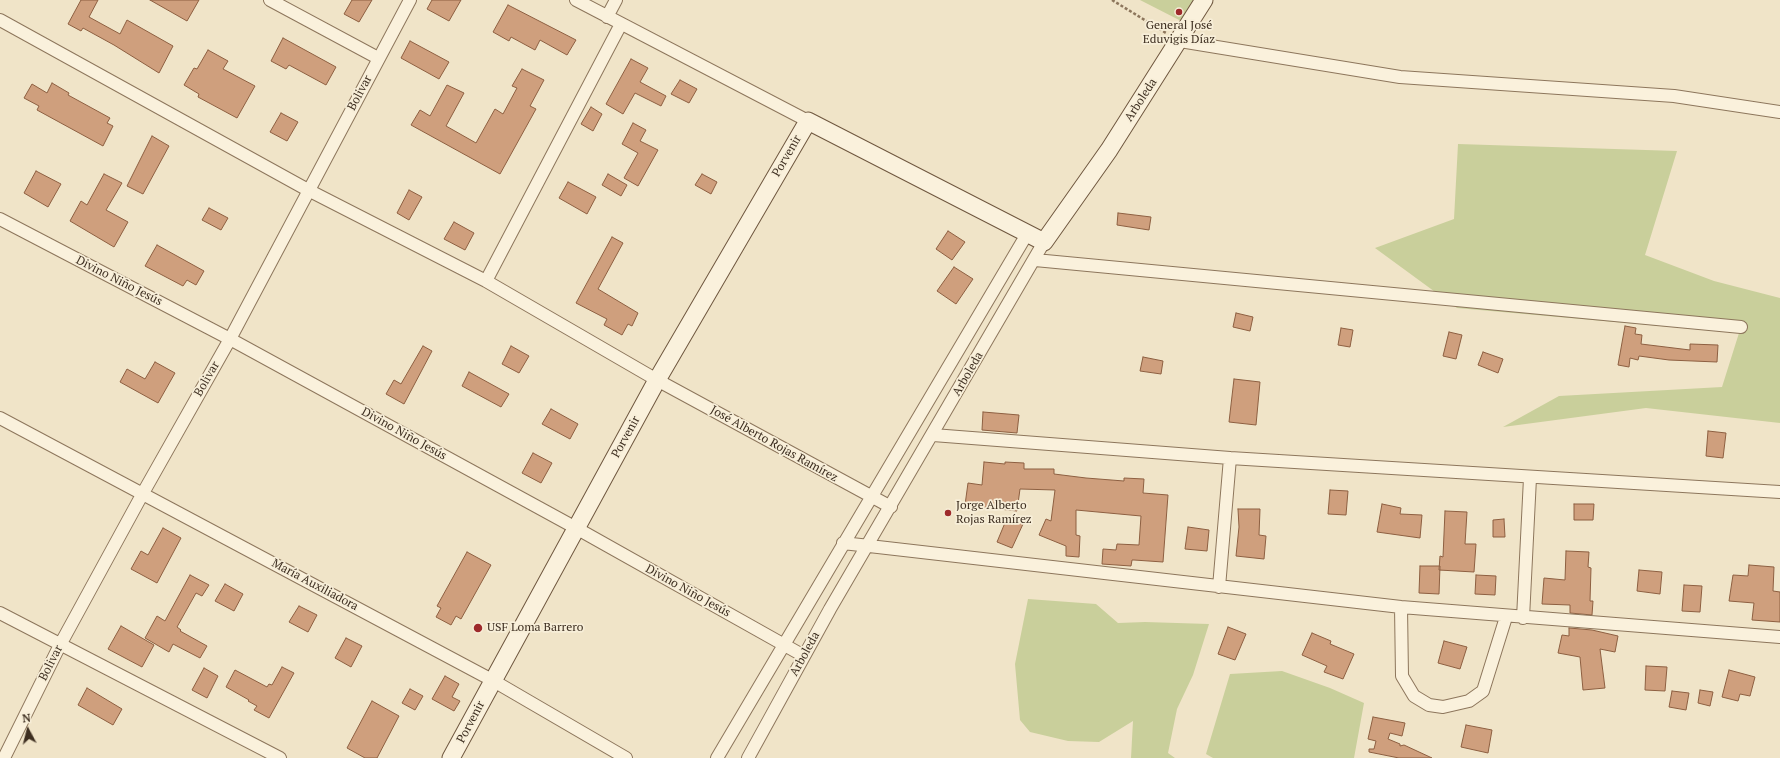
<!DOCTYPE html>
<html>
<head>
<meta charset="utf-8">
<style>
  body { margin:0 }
  #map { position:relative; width:1780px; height:758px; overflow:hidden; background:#f0e4c8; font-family:"PT Serif",serif }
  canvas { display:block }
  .north { position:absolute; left:8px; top:710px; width:40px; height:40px; -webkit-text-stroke:3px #f7eed8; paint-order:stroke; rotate:353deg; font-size:11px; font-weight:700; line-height:16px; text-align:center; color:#3d2e20 }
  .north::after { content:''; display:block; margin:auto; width:14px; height:18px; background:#3d2e20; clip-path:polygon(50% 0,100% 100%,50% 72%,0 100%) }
</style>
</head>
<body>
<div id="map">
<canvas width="1780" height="758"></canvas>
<div class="north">N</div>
</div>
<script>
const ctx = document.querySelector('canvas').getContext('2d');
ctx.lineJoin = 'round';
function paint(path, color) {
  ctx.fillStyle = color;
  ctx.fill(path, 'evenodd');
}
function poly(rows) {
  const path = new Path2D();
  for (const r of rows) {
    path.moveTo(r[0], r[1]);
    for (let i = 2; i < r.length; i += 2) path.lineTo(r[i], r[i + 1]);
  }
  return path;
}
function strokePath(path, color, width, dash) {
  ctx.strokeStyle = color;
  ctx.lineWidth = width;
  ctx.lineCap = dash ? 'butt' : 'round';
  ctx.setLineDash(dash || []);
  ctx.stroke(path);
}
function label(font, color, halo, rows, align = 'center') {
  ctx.font = font + ' "PT Serif",serif';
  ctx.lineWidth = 3.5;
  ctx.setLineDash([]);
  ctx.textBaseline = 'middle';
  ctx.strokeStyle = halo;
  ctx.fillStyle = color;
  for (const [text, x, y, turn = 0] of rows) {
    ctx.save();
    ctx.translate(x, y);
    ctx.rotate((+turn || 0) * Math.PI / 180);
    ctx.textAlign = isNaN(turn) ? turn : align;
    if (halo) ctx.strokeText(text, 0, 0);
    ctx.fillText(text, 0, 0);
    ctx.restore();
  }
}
const green = poly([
  [1140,0,1200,0,1187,24],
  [1458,144,1677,151,1645,255,1714,281,1780,298,1780,423,1646,408,1503,427,1559,396,1722,387,1739,333,1457,308,1375,248,1454,219],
  [1028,599,1096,604,1118,623,1145,622,1209,624,1193,675,1177,709,1168,753,1175,758,1131,758,1133,721,1099,742,1068,741,1030,732,1020,720,1015,664],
  [1282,671,1330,688,1364,703,1354,758,1213,758,1206,754,1230,674]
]);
const building = poly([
  [81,0,98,0,89,17,120,34,127,20,173,46,159,73,114,45,83,28,81,31,68,24,81,0],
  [150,0,199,0,187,21,150,0],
  [352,0,372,0,359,22,344,14,352,0],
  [432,0,461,0,449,21,427,9,432,0],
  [508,5,576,40,567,55,540,40,535,50,511,37,509,41,493,32,508,5],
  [283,38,336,67,326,85,289,65,286,69,271,61,283,38],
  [410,41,449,62,439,79,401,58,410,41],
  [208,50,228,61,223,69,255,86,237,118,198,97,199,94,184,85,194,68,197,69,208,50],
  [631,59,648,68,640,82,666,96,661,106,635,93,623,114,606,104,631,59],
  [522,69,544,80,530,106,536,109,500,174,411,125,420,110,430,116,447,85,464,93,446,126,476,143,495,109,503,114,517,88,512,86,522,69],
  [680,80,697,89,689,103,671,94,680,80],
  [52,83,69,93,68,95,110,118,107,123,113,126,103,146,37,110,39,106,24,98,32,84,47,93,52,83],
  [591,107,602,114,593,131,581,124,591,107],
  [281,113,298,122,287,141,270,132,281,113],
  [633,123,646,130,640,141,658,150,638,186,624,178,638,153,622,144,633,123],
  [152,136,169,146,143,194,127,186,152,136],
  [36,171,61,184,48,207,24,193,36,171],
  [104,174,122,183,106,210,128,222,114,247,70,221,81,201,87,205,104,174],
  [608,174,627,185,621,196,602,185,608,174],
  [702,174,717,182,711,194,695,185,702,174],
  [568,182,596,197,587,214,559,198,568,182],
  [409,190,422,197,409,220,397,213,409,190],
  [209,208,228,218,221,230,202,220,209,208],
  [1118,213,1151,217,1149,230,1117,225,1118,213],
  [454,222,474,233,465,250,444,239,454,222],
  [948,231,965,242,952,260,936,249,948,231],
  [612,237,623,243,598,289,638,313,632,326,628,324,622,335,604,325,607,319,576,303,612,237],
  [157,245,204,271,196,285,187,280,183,286,145,266,157,245],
  [954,267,973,279,956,304,937,291,954,267],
  [1236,313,1253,317,1250,331,1233,327,1236,313],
  [1625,326,1636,328,1635,334,1642,335,1641,344,1690,350,1690,344,1718,345,1717,362,1669,360,1639,356,1638,360,1630,358,1629,367,1618,365,1625,326],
  [1341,328,1353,330,1350,347,1338,345,1341,328],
  [1449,332,1462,335,1456,359,1443,356,1449,332],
  [423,346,432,351,404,404,386,394,394,380,401,384,423,346],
  [511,346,529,356,519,373,502,364,511,346],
  [1483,352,1503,359,1498,373,1478,365,1483,352],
  [1143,357,1163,361,1161,374,1140,371,1143,357],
  [155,362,175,373,158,403,120,382,127,369,145,379,155,362],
  [469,372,509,394,501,407,462,386,469,372],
  [1234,379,1260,382,1256,425,1229,422,1234,379],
  [551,409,578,424,570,439,542,424,551,409],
  [983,412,1019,415,1017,433,982,430,983,412],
  [1708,431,1726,433,1723,458,1706,456,1708,431],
  [533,453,552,463,541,483,522,473,533,453],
  [984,462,1005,464,1005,462,1024,463,1024,469,1054,469,1054,474,1086,478,1124,481,1124,478,1144,479,1143,493,1168,495,1163,562,1134,560,1132,560,1131,566,1102,564,1103,549,1116,550,1117,544,1139,545,1141,516,1076,510,1076,535,1080,536,1079,557,1066,556,1066,546,1039,535,1046,519,1051,521,1055,490,1020,489,1017,511,965,505,968,483,982,485,984,462],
  [1330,490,1348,491,1346,515,1328,514,1330,490],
  [1382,504,1401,508,1400,514,1422,515,1420,538,1377,532,1382,504],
  [1574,504,1594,504,1593,520,1574,520,1574,504],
  [1238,509,1260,509,1259,535,1266,536,1264,559,1236,556,1239,527,1238,509],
  [1445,511,1467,512,1465,544,1476,544,1474,572,1439,570,1440,556,1443,557,1445,511],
  [1007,518,1023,524,1012,548,997,542,1007,518],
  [1504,519,1505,537,1493,537,1493,520,1504,519],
  [1188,527,1209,530,1207,551,1185,549,1188,527],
  [163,528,181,538,157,583,131,569,141,551,148,555,163,528],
  [1566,551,1589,552,1588,567,1591,568,1590,601,1593,601,1592,615,1570,613,1570,605,1542,604,1544,578,1565,580,1566,551],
  [467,552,491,565,461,619,456,616,451,625,436,617,441,608,437,606,467,552],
  [1749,565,1774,567,1773,591,1780,592,1780,622,1752,620,1754,603,1729,601,1733,575,1748,576,1749,565],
  [1420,566,1440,566,1439,594,1419,593,1420,566],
  [1639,570,1662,572,1660,594,1637,591,1639,570],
  [190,575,209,585,202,596,196,593,177,627,181,630,180,631,207,646,200,658,173,644,169,652,145,638,157,616,165,621,190,575],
  [1476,575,1496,576,1495,595,1475,594,1476,575],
  [225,584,243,594,234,611,215,601,225,584],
  [1684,585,1702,586,1700,612,1682,611,1684,585],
  [299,606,317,615,308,632,289,622,299,606],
  [121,626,154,645,142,667,108,649,121,626],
  [1228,627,1246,634,1235,660,1218,654,1228,627],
  [1569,628,1592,630,1618,636,1615,652,1600,649,1605,688,1583,690,1580,657,1558,653,1562,635,1569,636,1569,628],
  [1312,633,1331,641,1330,644,1354,654,1343,679,1324,672,1327,666,1302,655,1312,633],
  [346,638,362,646,351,667,335,658,346,638],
  [1444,641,1467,647,1460,669,1438,663,1444,641],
  [1646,666,1667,667,1665,691,1645,690,1646,666],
  [282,667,294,673,269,718,254,710,257,706,248,701,249,700,226,687,235,670,267,687,269,684,272,685,282,667],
  [204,668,218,676,207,698,192,690,204,668],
  [1729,670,1755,677,1750,696,1740,694,1738,701,1722,697,1729,670],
  [445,676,459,684,452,697,460,701,454,711,432,699,445,676],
  [87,688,122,709,113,725,78,705,87,688],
  [410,689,423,696,415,710,402,703,410,689],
  [1700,690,1713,692,1710,706,1698,703,1700,690],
  [1672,691,1689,693,1686,710,1669,707,1672,691],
  [372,701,399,716,377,758,365,758,347,748,372,701],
  [1373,717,1405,723,1402,736,1390,733,1388,739,1400,744,1400,746,1404,745,1432,758,1399,758,1369,752,1369,749,1374,749,1376,741,1368,739,1373,717],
  [1466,725,1492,730,1488,753,1461,747,1466,725]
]);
const path = poly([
  [1112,0,1166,33]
]);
const street = poly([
  [270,0,378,58],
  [576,0,808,121],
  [607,17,616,0],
  [0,20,308,190,486,281,657,380,891,507],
  [1180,41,1400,77,1674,96,1780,112],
  [0,219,230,339,576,528,804,656],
  [1035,260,1741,327],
  [486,281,621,24],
  [0,418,492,680,626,758],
  [933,435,1230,458,1780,492],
  [843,543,1401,607,1780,637],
  [1219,587,1230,458],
  [1401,607,1402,676,1414,696,1429,705,1443,707,1469,701,1483,691,1506,617],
  [0,613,280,758],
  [1523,618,1530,478],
  [4,758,60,645,143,493,230,339,410,0],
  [717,758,1027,234],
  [748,758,830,609,1044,242]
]);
const secondary = poly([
  [451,758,657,380,808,121,1044,242,1109,150,1204,0]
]);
const markers = [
  [1179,12,4,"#9e2a2b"],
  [948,513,4,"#9e2a2b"],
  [478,628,5,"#9e2a2b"]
];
const poiNames = [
  ["General José",1179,26,"center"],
  ["Eduvigis Díaz",1179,40,"center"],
  ["Jorge Alberto",956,506],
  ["Rojas Ramírez",956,520],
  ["USF Loma Barrero",487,628]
];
const streetNames = [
  ["Bolivar",360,93,-62],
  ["Arboleda",1141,100,-57],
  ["Porvenir",787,156,-60],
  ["Divino Niño Jesús",119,281,27],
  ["Arboleda",968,374,-60],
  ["Bolivar",207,379,-60],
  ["Divino Niño Jesús",404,434,29],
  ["Porvenir",626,437,-61],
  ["José Alberto Rojas Ramírez",774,444,29],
  ["María Auxiliadora",315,585,28],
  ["Divino Niño Jesús",688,591,29],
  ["Arboleda",805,654,-61],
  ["Bolivar",51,663,-63],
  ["Porvenir",471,722,-62]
];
paint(green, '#c9cf9b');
paint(building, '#cf9f7d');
strokePath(building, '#8d5f41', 1);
strokePath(street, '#8d765c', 14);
strokePath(secondary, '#6f573f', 19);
strokePath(path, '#8d765c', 2.5, [3, 2]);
strokePath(street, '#faf1dc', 12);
strokePath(secondary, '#faf1dc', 17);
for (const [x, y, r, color] of markers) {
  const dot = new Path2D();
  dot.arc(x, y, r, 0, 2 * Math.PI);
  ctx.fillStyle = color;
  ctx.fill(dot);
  strokePath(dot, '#f7eed8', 1.5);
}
label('12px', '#3d2e20', '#f7eed8', poiNames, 'left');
label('12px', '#3d2e20', '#f7eed8', streetNames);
</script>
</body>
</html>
